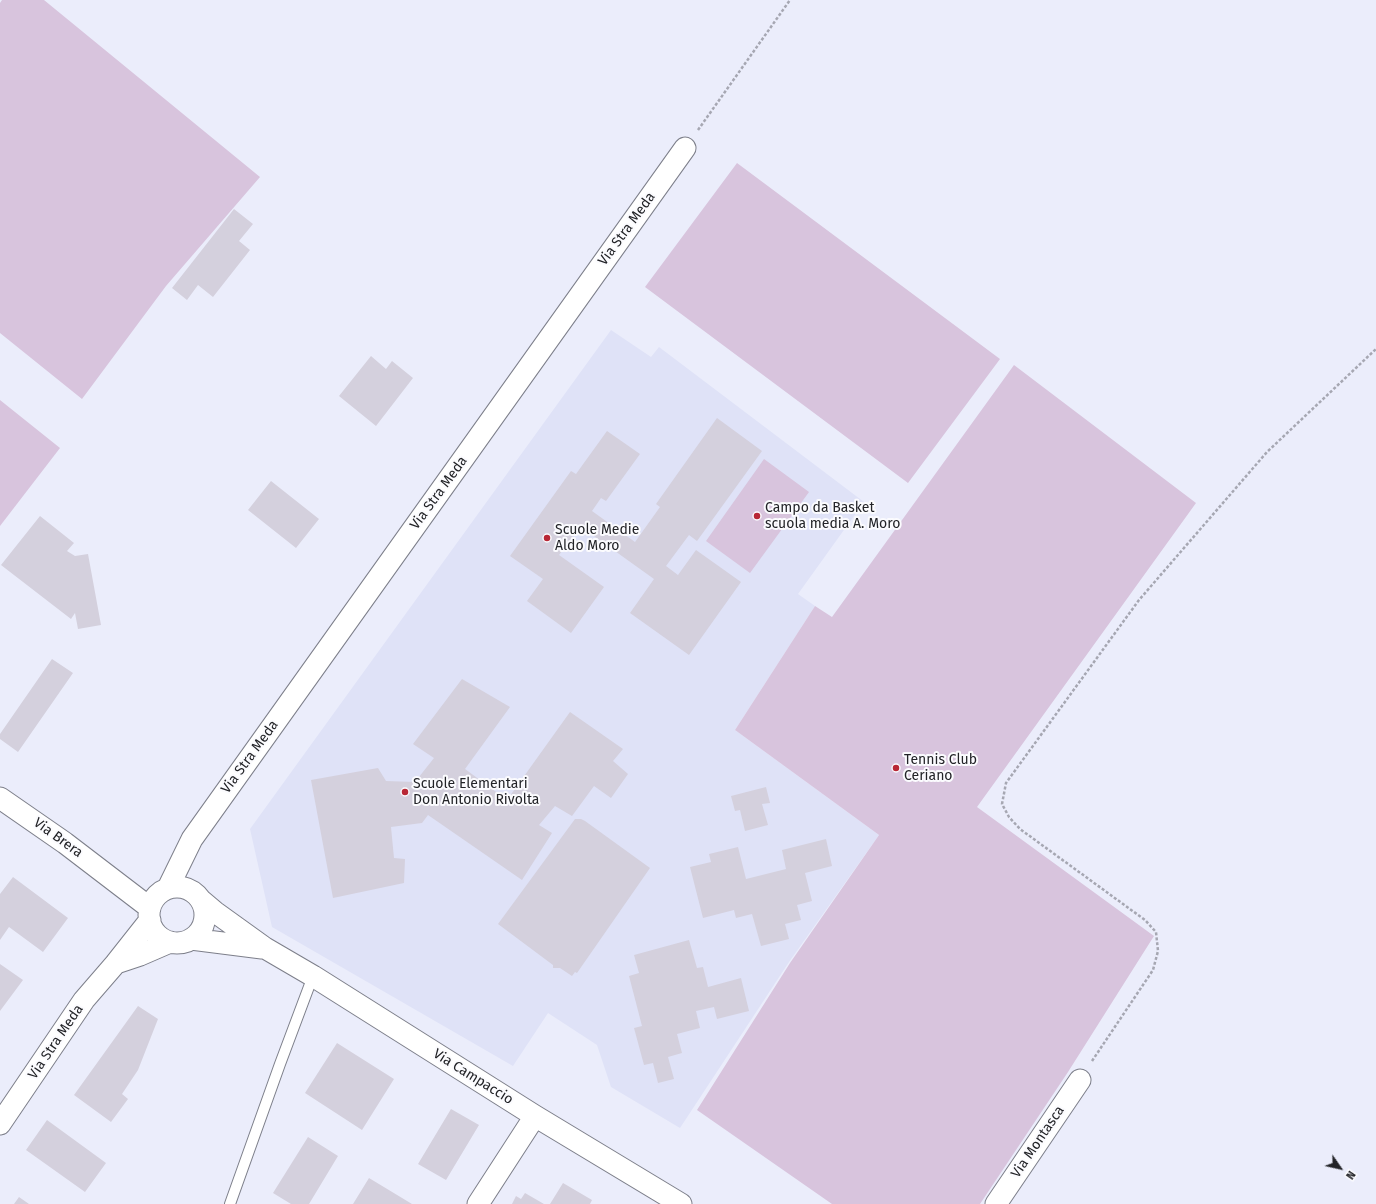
<!DOCTYPE html>
<html>
<head>
<meta charset="utf-8">
<style>
  body { margin:0 }
  #map { position:relative; width:1376px; height:1204px; overflow:hidden; background:#ebedfb; font-family:"Fira Sans",sans-serif }
  canvas { display:block }
  .north { position:absolute; left:1320px; top:1148px; width:40px; height:40px; -webkit-text-stroke:3px #fbfbfe; paint-order:stroke; rotate:124deg; font-size:11px; font-weight:700; line-height:16px; text-align:center; color:#222327 }
  .north::after { content:''; display:block; margin:auto; width:14px; height:18px; background:#222327; clip-path:polygon(50% 0,100% 100%,50% 72%,0 100%) }
</style>
</head>
<body>
<div id="map">
<canvas width="1376" height="1204"></canvas>
<div class="north">N</div>
</div>
<script>
const ctx = document.querySelector('canvas').getContext('2d');
ctx.lineJoin = 'round';
function paint(path, color) {
  ctx.fillStyle = color;
  ctx.fill(path, 'evenodd');
}
function poly(rows) {
  const path = new Path2D();
  for (const r of rows) {
    if (r.length === 3) {
      path.moveTo(r[0] + r[2], r[1]);
      path.arc(r[0], r[1], r[2], 0, 2 * Math.PI);
      continue;
    }
    path.moveTo(r[0], r[1]);
    for (let i = 2; i < r.length; i += 2) path.lineTo(r[i], r[i + 1]);
  }
  return path;
}
function strokePath(path, color, width, dash) {
  ctx.strokeStyle = color;
  ctx.lineWidth = width;
  ctx.lineCap = dash ? 'butt' : 'round';
  ctx.setLineDash(dash || []);
  ctx.stroke(path);
}
function label(font, color, halo, rows, align = 'center') {
  ctx.font = font + ' "Fira Sans",sans-serif';
  ctx.lineWidth = 4;
  ctx.setLineDash([]);
  ctx.textBaseline = 'middle';
  ctx.strokeStyle = halo;
  ctx.fillStyle = color;
  for (const [text, x, y, turn = 0] of rows) {
    ctx.save();
    ctx.translate(x, y);
    ctx.rotate((+turn || 0) * Math.PI / 180);
    ctx.textAlign = isNaN(turn) ? turn : align;
    if (halo) ctx.strokeText(text, 0, 0);
    ctx.fillText(text, 0, 0);
    ctx.restore();
  }
}
const built = poly([
  [611,330,651,357,659,347,864,502,798,594,815,606,735,730,879,835,789,962,680,1128,611,1087,597,1045,548,1013,513,1066,272,927,250,829]
]);
const green = poly([
  [2,0,44,0,260,177,166,286,82,399,0,333,0,3],
  [737,163,1000,359,908,483,645,287],
  [1014,365,1196,503,977,807,1154,936,1068,1072,980,1204,832,1204,697,1110,790,963,879,835,735,730,815,606,832,617],
  [0,400,60,448,0,526],
  [764,459,809,492,750,573,706,541]
]);
const building = poly([
  [234,209,253,224,239,241,250,250,213,297,198,285,187,300,172,288],
  [371,356,386,369,392,361,413,378,376,426,339,396],
  [717,418,762,451,697,541,689,535,666,566,678,575,696,550,741,582,689,655,630,613,654,579,580,526,559,555,604,587,571,633,527,601,543,579,510,556,571,471,576,474,607,431,640,454,606,501,601,498,592,511,635,542,660,507,656,504],
  [271,481,319,519,296,548,248,510],
  [40,516,74,543,67,551,75,556,88,554,101,625,78,629,75,613,71,619,1,565],
  [52,659,73,673,18,752,0,739,0,734],
  [462,679,510,707,465,769,507,800,570,712,623,749,613,761,628,774,611,798,594,786,572,816,555,806,539,825,552,833,522,880,428,815,422,823,391,827,394,858,405,859,404,883,333,898,311,780,378,768,386,781,415,782,434,758,413,744],
  [766,787,770,803,762,804,768,825,745,831,740,810,735,811,731,796],
  [575,819,581,819,585,821,650,868,577,973,575,972,572,976,560,968,553,968,553,965,498,924],
  [826,839,832,866,805,873,812,901,797,905,801,920,785,924,789,939,761,946,752,914,736,918,734,910,703,918,690,867,711,862,709,854,738,847,746,879,786,869,782,850],
  [13,877,68,918,43,952,9,927,0,940,0,894],
  [689,940,697,968,703,967,708,987,741,978,749,1011,717,1019,714,1007,696,1011,700,1028,677,1034,682,1053,668,1057,674,1079,658,1083,653,1063,644,1065,634,1028,642,1026,629,976,639,973,634,955],
  [0,964,23,980,0,1011],
  [138,1006,158,1019,138,1070,122,1094,128,1099,111,1122,74,1095],
  [337,1043,394,1079,362,1130,305,1093],
  [451,1109,479,1125,446,1180,418,1164],
  [47,1120,106,1163,85,1192,26,1150],
  [308,1137,338,1156,309,1204,291,1204,273,1193],
  [369,1178,412,1204,353,1204],
  [563,1183,592,1200,590,1204,550,1204],
  [525,1193,544,1204,512,1204,516,1196,521,1199],
  [19,1197,29,1204,14,1204]
]);
const path = poly([
  [698,130,790,0],
  [1092,1061,1153,970,1158,951,1156,932,1145,920,1020,829,1009,817,1002,804,1006,783,1139,600,1267,452,1376,349]
]);
const service = poly([
  [230,1204,280,1064,313,976]
]);
const minor = poly([
  [0,798,65,843,150,908],
  [177,915,28],
  [168,888,192,839,685,148],
  [202,901,215,912,265,948,313,976,535,1116,681,1204],
  [191,939,262,948],
  [116,963,140,955,170,942],
  [0,1124,84,1000,116,963,150,920],
  [478,1204,535,1116],
  [996,1204,1080,1080]
]);
const markers = [
  [757,516,4,"#b82735"],
  [547,538,4,"#b82735"],
  [896,768,4,"#b82735"],
  [405,792,4,"#b82735"]
];
const streetNames = [
  ["Via Stra Meda",627,229,-54],
  ["Via Stra Meda",439,493,-54],
  ["Via Stra Meda",250,757,-54],
  ["Via Brera",58,838,36],
  ["Via Stra Meda",56,1042,-56],
  ["Via Campaccio",473,1077,32],
  ["Via Montasca",1038,1142,-56]
];
const poiNames = [
  ["Campo da Basket",765,508],
  ["scuola media A. Moro",765,524],
  ["Scuole Medie",555,530],
  ["Aldo Moro",555,546],
  ["Tennis Club",904,760],
  ["Ceriano",904,776],
  ["Scuole Elementari",413,784],
  ["Don Antonio Rivolta",413,800]
];
paint(built, '#dfe2f7');
paint(green, '#d8c4dd');
paint(building, '#d4d0dd');
strokePath(service, '#7d7f8a', 12);
strokePath(minor, '#7d7f8a', 23);
strokePath(path, '#a6a7b2', 2.5, [3, 2]);
strokePath(service, '#fff', 10);
strokePath(minor, '#fff', 21);
for (const [x, y, r, color] of markers) {
  const dot = new Path2D();
  dot.arc(x, y, r, 0, 2 * Math.PI);
  ctx.fillStyle = color;
  ctx.fill(dot);
  strokePath(dot, '#fbfbfe', 1.5);
}
label('14px', '#222327', '#fbfbfe', streetNames);
label('14px', '#222327', '#fbfbfe', poiNames, 'left');
</script>
</body>
</html>
